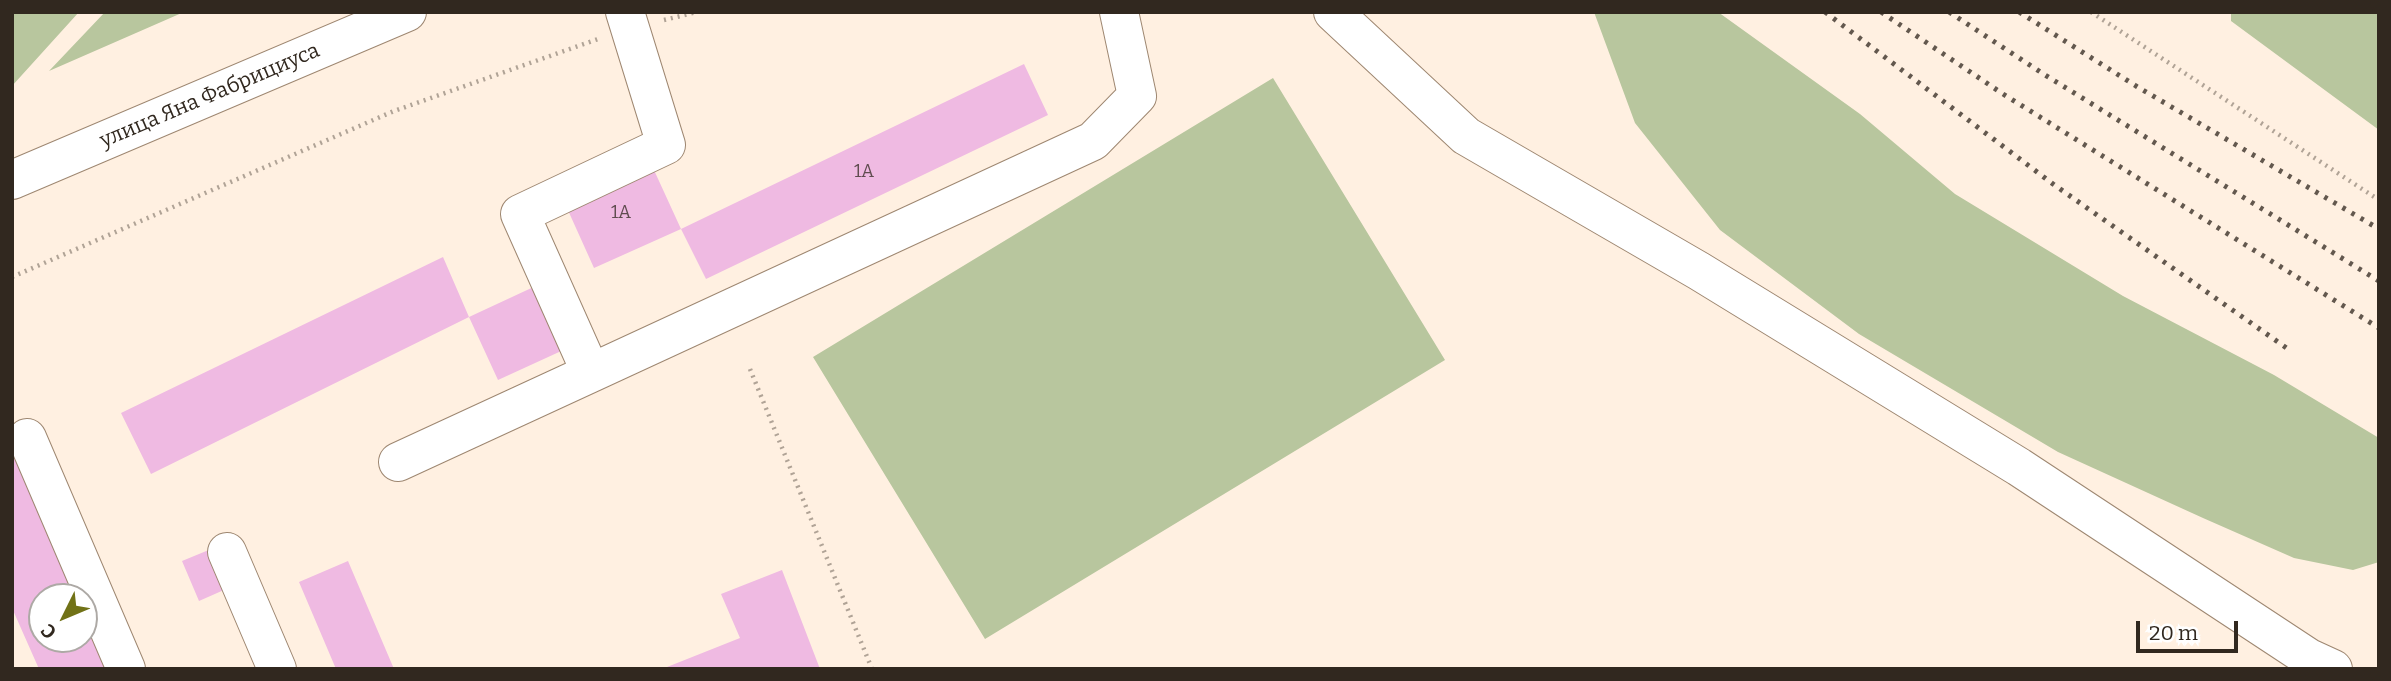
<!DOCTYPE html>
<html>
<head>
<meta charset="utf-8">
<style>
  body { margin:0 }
  #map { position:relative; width:2391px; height:681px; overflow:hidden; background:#fff0e1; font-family:Bitter,serif }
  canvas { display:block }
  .frame { position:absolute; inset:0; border:14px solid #31281f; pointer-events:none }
  .north { position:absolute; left:28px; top:583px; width:70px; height:70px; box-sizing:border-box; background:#fff; border:2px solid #ada9a5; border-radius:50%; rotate:227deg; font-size:19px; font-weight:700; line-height:28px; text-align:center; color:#31281f }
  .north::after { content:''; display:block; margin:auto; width:24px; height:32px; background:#717217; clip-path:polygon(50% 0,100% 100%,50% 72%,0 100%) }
  .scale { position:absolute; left:2136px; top:621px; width:102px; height:32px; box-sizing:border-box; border:4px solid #31281f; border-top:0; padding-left:9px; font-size:21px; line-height:24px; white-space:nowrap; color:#31281f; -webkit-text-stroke:5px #fff; paint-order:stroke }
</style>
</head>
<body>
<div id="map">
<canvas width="2391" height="681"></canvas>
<div class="frame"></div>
<div class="north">С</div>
<div class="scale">20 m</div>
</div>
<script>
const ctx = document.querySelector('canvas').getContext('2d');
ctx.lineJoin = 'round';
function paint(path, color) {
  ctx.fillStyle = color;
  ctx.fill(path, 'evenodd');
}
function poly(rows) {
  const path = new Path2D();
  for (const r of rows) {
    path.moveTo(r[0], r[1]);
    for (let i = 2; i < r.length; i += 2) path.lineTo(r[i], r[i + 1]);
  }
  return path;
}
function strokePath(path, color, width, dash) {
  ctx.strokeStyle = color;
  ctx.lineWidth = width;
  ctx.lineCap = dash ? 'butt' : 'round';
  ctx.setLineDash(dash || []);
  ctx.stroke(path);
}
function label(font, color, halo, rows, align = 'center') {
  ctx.font = font + ' Bitter,serif';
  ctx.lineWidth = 7;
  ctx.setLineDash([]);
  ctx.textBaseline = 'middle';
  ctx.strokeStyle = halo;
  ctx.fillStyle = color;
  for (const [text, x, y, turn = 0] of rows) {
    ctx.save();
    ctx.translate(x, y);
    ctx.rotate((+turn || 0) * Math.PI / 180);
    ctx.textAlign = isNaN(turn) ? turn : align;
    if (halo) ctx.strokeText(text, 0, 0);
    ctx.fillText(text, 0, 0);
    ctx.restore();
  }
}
const green = poly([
  [12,12,79,12,12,86],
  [105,12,184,12,49,71],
  [1594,12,1718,12,1860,114,1955,194,2123,296,2274,375,2379,438,2379,562,2353,570,2294,558,2203,518,2058,452,1859,334,1720,230,1635,123],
  [2231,12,2379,12,2379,130,2231,21],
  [1273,78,1445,360,985,639,813,357]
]);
const building = poly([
  [1024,64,1048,115,706,279,681,229,594,268,562,197,648,157,681,229],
  [443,257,469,317,151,474,121,413],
  [540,284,570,347,498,380,469,317],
  [12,449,78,597,42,597,42,639,84,639,84,610,110,669,39,669,12,608],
  [216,547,233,586,199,601,182,561],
  [348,561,394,669,336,669,299,582],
  [782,570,820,669,662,669,740,638,721,594]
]);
const path = poly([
  [2091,12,2379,200],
  [664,20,697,12],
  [12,277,394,111,598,39],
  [750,369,872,669]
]);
const minor = poly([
  [1333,12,1466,136,1699,271,2019,467,2309,658,2333,669],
  [591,373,1093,141,1137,96,1119,12],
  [27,438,126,669],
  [398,462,591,373,520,214,666,145,625,12],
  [227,552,277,669]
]);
const major = poly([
  [12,180,407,12]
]);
const rail = poly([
  [1825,12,2053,184,2288,349],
  [1881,12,2003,94,2379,328],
  [1949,12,2045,75,2379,281],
  [2019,12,2136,86,2379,229]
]);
const numberNames = [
  ["1А",864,172],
  ["1А",621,213]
];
const streetNames = [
  ["улица Яна Фабрициуса",210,96,-23]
];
paint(green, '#b8c69e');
paint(building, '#efbae2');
strokePath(minor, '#9e8771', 40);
strokePath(major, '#9e8771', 40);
strokePath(path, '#b0a396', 4.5, [2, 5]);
strokePath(minor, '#fff', 38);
strokePath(major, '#fff', 38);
strokePath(rail, '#63584e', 5, [3.5, 7]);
label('18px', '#604c50', null, numberNames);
label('21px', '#31281f', '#fff', streetNames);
</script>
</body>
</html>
